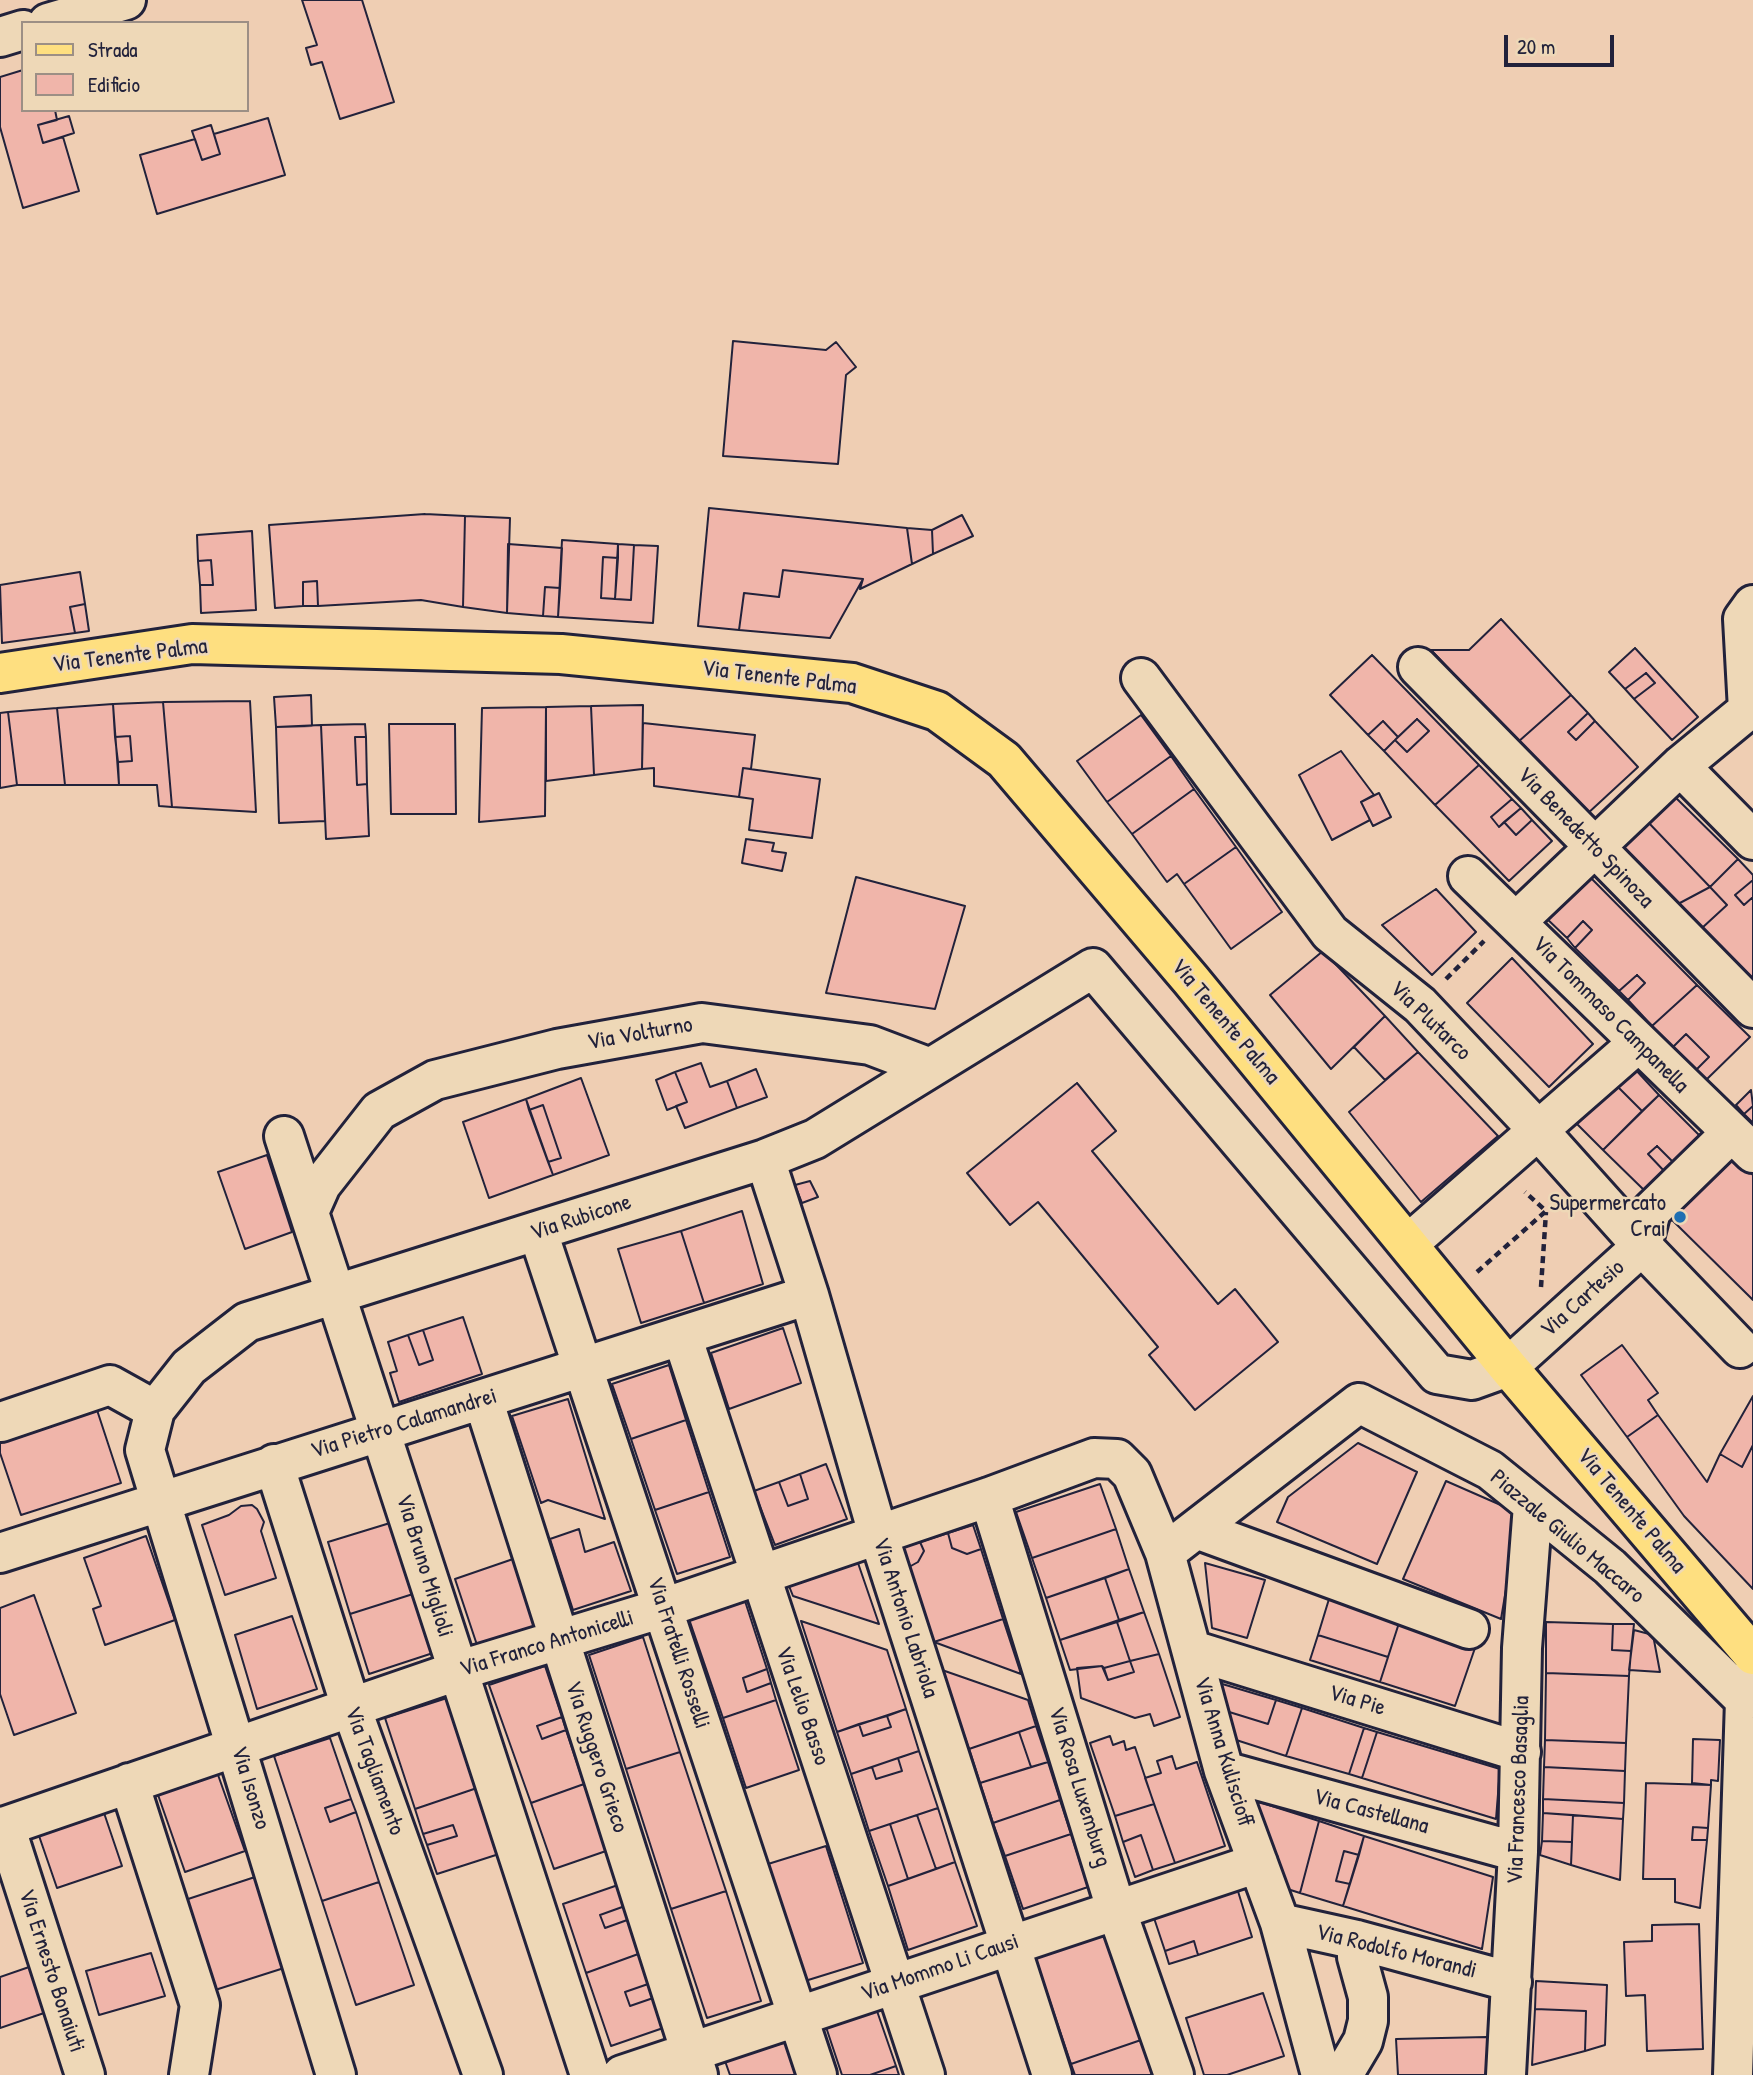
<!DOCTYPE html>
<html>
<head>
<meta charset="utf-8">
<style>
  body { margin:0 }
  #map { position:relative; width:1753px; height:2075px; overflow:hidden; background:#efceb3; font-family:"Patrick Hand",sans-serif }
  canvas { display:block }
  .legend { position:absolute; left:21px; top:21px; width:228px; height:91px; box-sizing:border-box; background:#eed8b7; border:2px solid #9c8f85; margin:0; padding:9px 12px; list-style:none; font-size:21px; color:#22223b }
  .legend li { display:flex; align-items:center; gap:14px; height:35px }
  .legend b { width:35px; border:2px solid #9c8f85 }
  .scale { position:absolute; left:1504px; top:35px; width:110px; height:32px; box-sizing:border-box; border:4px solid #22223b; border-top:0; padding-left:9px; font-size:21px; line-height:24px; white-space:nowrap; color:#22223b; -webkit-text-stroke:5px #eed8b7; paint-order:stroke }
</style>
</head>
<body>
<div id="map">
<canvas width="1753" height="2075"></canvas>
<ul class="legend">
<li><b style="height:9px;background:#fedf80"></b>Strada</li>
<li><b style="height:19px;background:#f0b5aa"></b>Edificio</li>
</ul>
<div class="scale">20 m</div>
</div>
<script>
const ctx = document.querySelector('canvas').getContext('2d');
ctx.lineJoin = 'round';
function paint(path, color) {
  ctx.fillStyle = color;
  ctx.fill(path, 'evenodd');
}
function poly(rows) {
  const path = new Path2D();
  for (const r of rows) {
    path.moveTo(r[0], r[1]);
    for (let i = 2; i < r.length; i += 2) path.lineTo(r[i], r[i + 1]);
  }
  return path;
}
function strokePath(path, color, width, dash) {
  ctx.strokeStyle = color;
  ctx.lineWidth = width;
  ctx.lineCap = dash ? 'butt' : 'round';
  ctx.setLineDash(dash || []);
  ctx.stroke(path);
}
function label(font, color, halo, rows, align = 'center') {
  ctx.font = font + ' "Patrick Hand",sans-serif';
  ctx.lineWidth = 5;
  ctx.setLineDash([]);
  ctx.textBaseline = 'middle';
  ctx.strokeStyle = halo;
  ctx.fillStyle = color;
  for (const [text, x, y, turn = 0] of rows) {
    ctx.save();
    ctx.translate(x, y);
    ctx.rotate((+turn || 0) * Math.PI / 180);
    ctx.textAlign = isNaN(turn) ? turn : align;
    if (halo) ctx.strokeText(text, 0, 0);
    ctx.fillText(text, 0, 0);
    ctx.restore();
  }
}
const building = poly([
  [302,0,362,0,394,102,340,119,322,62,311,65,306,48,317,45,302,0],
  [23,70,23,110,55,110,57,120,38,125,43,143,63,137,79,191,23,208,0,127,0,77,23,70],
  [69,116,74,133,43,143,38,125,69,116],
  [268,118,285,175,157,214,140,155,195,139,202,160,220,154,214,134,268,118],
  [211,125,220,154,202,160,192,131,211,125],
  [733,341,826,350,836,342,856,367,846,375,838,464,723,456,733,341],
  [709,508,907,528,912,564,860,589,863,579,783,570,779,597,744,593,739,630,698,626,709,508],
  [425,514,465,516,463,607,421,600,318,606,317,581,303,582,303,606,275,608,269,525,425,514],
  [962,515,973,536,933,554,932,530,962,515],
  [465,516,510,518,507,613,463,607,465,516],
  [907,528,932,530,933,554,912,564,907,528],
  [252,531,256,610,201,613,200,585,213,585,211,560,198,561,197,535,252,531],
  [562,540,618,544,618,558,603,557,601,598,631,600,634,545,658,546,653,623,558,617,562,540],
  [508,544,562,548,560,588,545,587,543,616,507,613,508,544],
  [618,544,634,545,631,600,615,599,618,544],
  [603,557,618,558,615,599,601,598,603,557],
  [211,560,213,585,200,585,198,561,211,560],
  [783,570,863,579,830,638,739,630,744,593,779,597,783,570],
  [80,572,85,604,70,607,75,633,2,643,0,585,80,572],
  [317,581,318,606,303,606,303,582,317,581],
  [545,587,560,588,558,617,543,616,545,587],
  [85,604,89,631,75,633,70,607,85,604],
  [1501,619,1571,695,1518,742,1431,650,1469,650,1501,619],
  [1635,648,1698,717,1672,740,1634,699,1655,683,1646,673,1625,689,1609,672,1635,648],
  [1372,655,1479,765,1435,805,1384,751,1395,740,1407,752,1429,731,1417,719,1398,737,1383,721,1368,735,1330,695,1372,655],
  [1646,673,1655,683,1634,699,1625,689,1646,673],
  [311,695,312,726,276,727,274,697,311,695],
  [1571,695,1588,713,1568,732,1576,740,1595,721,1638,767,1586,815,1518,742,1571,695],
  [250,701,256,812,172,807,163,702,250,701],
  [163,702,172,807,159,806,157,785,119,785,118,762,132,761,130,736,115,737,113,704,163,702],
  [113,704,119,785,65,785,57,708,113,704],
  [643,705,642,769,594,775,591,706,643,705],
  [591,706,594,775,546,781,546,707,591,706],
  [546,707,545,816,479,822,482,708,546,707],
  [57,708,65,785,17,785,8,712,57,708],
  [8,712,17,785,0,788,0,713,8,712],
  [1588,713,1595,721,1576,740,1568,732,1588,713],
  [1141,715,1171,756,1107,802,1077,761,1141,715],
  [1417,719,1429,731,1407,752,1395,740,1417,719],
  [1383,721,1398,737,1384,751,1368,735,1383,721],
  [643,723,755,735,751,769,743,768,739,797,654,786,654,768,642,769,643,723],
  [365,724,366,737,355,737,357,785,367,784,369,836,326,839,321,725,365,724],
  [389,724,455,724,456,814,391,814,389,724],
  [321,725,325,821,279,823,276,727,321,725],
  [130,736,132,761,118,762,115,737,130,736],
  [355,737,366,737,367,784,357,785,355,737],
  [1341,751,1374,795,1361,802,1370,820,1332,840,1299,775,1341,751],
  [1171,756,1194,789,1132,834,1107,802,1171,756],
  [1479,765,1512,799,1491,817,1499,827,1504,822,1516,835,1532,820,1552,841,1509,881,1435,805,1479,765],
  [743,768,820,779,812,838,749,830,753,799,739,797,743,768],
  [1194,789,1236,847,1184,884,1177,874,1167,882,1132,834,1194,789],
  [1379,793,1391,817,1373,826,1361,802,1379,793],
  [1673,795,1738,859,1710,887,1647,821,1673,795],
  [1512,799,1521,808,1499,827,1491,817,1512,799],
  [1521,808,1532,820,1516,835,1504,822,1521,808],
  [1647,821,1710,887,1678,904,1620,847,1647,821],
  [746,839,774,843,772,851,786,853,782,871,742,863,746,839],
  [1236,847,1282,912,1231,949,1184,884,1236,847],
  [1738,859,1753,875,1753,880,1735,895,1744,905,1753,897,1753,979,1702,928,1727,905,1710,887,1738,859],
  [1587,874,1697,985,1652,1026,1628,1000,1645,983,1637,975,1619,991,1575,948,1592,930,1583,921,1567,938,1544,916,1587,874],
  [856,877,965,906,935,1009,826,993,856,877],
  [1753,880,1753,897,1744,905,1735,895,1753,880],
  [1710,887,1727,905,1702,928,1678,904,1710,887],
  [1436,889,1476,932,1432,975,1382,925,1436,889],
  [1583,921,1592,930,1575,948,1567,938,1583,921],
  [1323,951,1385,1016,1331,1069,1270,995,1323,951],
  [1512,958,1593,1044,1549,1087,1467,1003,1512,958],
  [1637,975,1645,983,1628,1000,1619,991,1637,975],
  [1697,985,1750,1037,1706,1080,1696,1070,1709,1057,1686,1034,1673,1047,1652,1026,1697,985],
  [1385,1016,1418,1052,1385,1080,1354,1047,1385,1016],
  [1686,1034,1709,1057,1696,1070,1673,1047,1686,1034],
  [1418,1052,1498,1136,1421,1202,1349,1112,1418,1052],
  [701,1063,710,1087,727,1081,737,1108,685,1128,676,1106,687,1102,675,1072,701,1063],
  [1634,1068,1659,1095,1642,1111,1616,1085,1634,1068],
  [756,1069,767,1097,737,1108,727,1081,756,1069],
  [675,1072,687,1102,667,1110,656,1080,675,1072],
  [581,1078,609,1155,553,1175,548,1162,561,1158,543,1105,529,1110,526,1099,581,1078],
  [1077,1083,1116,1131,1092,1151,1218,1304,1235,1289,1278,1342,1195,1410,1149,1355,1158,1347,1038,1202,1010,1225,967,1173,1077,1083],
  [1616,1085,1642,1111,1603,1150,1577,1124,1616,1085],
  [1751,1090,1753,1106,1744,1114,1736,1105,1751,1090],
  [1659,1095,1702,1138,1675,1164,1657,1146,1648,1154,1666,1173,1646,1192,1603,1150,1659,1095],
  [526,1099,553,1175,489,1198,463,1122,526,1099],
  [543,1105,561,1158,548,1162,529,1110,543,1105],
  [1753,1106,1753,1123,1744,1114,1753,1106],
  [1657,1146,1675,1164,1666,1173,1648,1154,1657,1146],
  [1729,1152,1753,1175,1753,1300,1666,1214,1729,1152],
  [267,1155,292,1232,245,1249,218,1172,267,1155],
  [810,1181,818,1197,802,1203,795,1185,810,1181],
  [742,1211,763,1284,704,1303,681,1231,742,1211],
  [681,1231,704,1303,641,1323,618,1249,681,1231],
  [463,1317,482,1374,399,1402,390,1373,397,1371,388,1342,408,1335,419,1365,433,1360,423,1330,463,1317],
  [783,1328,801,1383,729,1409,711,1353,783,1328],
  [423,1330,433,1360,419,1365,408,1335,423,1330],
  [1622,1345,1658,1393,1648,1400,1658,1415,1627,1437,1581,1375,1622,1345],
  [669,1365,686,1420,631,1439,612,1384,669,1365],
  [1753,1396,1753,1445,1742,1467,1720,1454,1753,1396],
  [568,1399,605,1519,548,1500,541,1503,512,1416,568,1399],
  [97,1410,121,1483,21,1515,0,1453,0,1440,97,1410],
  [1658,1415,1707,1482,1720,1454,1742,1467,1753,1445,1753,1589,1684,1516,1627,1437,1658,1415],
  [686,1420,709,1492,655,1510,631,1439,686,1420],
  [1358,1443,1417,1472,1377,1564,1277,1522,1288,1497,1358,1443],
  [826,1464,847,1519,775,1545,754,1491,779,1482,788,1506,808,1499,800,1474,826,1464],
  [800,1474,808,1499,788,1506,779,1482,800,1474],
  [1446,1481,1519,1513,1501,1619,1403,1579,1446,1481],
  [1100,1484,1116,1529,1032,1558,1016,1512,1100,1484],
  [709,1492,730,1557,677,1574,655,1510,709,1492],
  [252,1505,257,1509,264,1522,261,1531,276,1578,225,1595,202,1525,229,1515,241,1506,252,1505],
  [390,1523,413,1594,350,1614,328,1542,390,1523],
  [973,1525,981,1549,967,1554,952,1548,948,1533,973,1525],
  [579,1529,585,1552,614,1542,631,1591,573,1610,550,1539,579,1529],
  [1116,1529,1129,1569,1046,1598,1032,1558,1116,1529],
  [948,1533,952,1548,967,1554,981,1549,1003,1619,934,1642,909,1567,918,1562,924,1551,920,1542,948,1533],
  [146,1536,175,1620,105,1645,93,1609,101,1606,84,1558,146,1536],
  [920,1542,924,1551,918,1562,909,1567,903,1547,920,1542],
  [516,1558,539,1627,478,1648,455,1579,516,1558],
  [858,1563,879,1624,793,1596,789,1586,858,1563],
  [1205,1563,1265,1580,1247,1638,1212,1628,1205,1563],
  [1129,1569,1144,1612,1119,1620,1105,1578,1129,1569],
  [1105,1578,1119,1620,1060,1640,1046,1598,1105,1578],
  [413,1594,433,1653,369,1674,350,1614,413,1594],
  [34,1595,76,1713,14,1735,0,1694,0,1608,34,1595],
  [1329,1599,1399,1623,1388,1657,1318,1635,1329,1599],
  [745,1601,767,1669,743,1678,747,1692,771,1683,776,1700,723,1718,689,1619,745,1601],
  [1144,1612,1159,1654,1130,1661,1117,1622,1144,1612],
  [292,1616,317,1689,257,1709,235,1635,292,1616],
  [1003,1619,1021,1674,934,1642,1003,1619],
  [801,1621,887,1650,906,1709,837,1732,801,1621],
  [1117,1622,1130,1661,1104,1668,1102,1666,1070,1670,1060,1640,1117,1622],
  [1546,1622,1613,1624,1612,1650,1631,1651,1629,1676,1546,1673,1546,1622],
  [1399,1623,1475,1648,1455,1706,1380,1682,1399,1623],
  [1613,1624,1634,1624,1631,1651,1612,1650,1613,1624],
  [1634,1630,1653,1635,1660,1672,1629,1670,1634,1630],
  [1318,1635,1388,1657,1380,1682,1310,1660,1318,1635],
  [643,1637,680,1752,626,1769,589,1655,643,1637],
  [1159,1654,1180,1717,1154,1726,1150,1714,1135,1718,1081,1698,1077,1668,1102,1666,1108,1680,1134,1672,1130,1661,1159,1654],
  [1130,1661,1134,1672,1108,1680,1104,1668,1130,1661],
  [545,1666,562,1717,537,1726,542,1739,566,1730,584,1784,531,1803,489,1685,545,1666],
  [767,1669,771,1683,747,1692,743,1678,767,1669],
  [942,1670,1028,1700,1036,1726,969,1749,942,1670],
  [1546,1673,1629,1676,1626,1743,1545,1740,1546,1673],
  [1219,1683,1276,1700,1268,1724,1226,1711,1219,1683],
  [447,1698,477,1788,415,1809,385,1718,447,1698],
  [776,1700,799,1770,746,1788,723,1718,776,1700],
  [1276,1700,1302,1708,1286,1756,1233,1739,1226,1711,1268,1724,1276,1700],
  [1302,1708,1364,1728,1349,1774,1286,1756,1302,1708],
  [906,1709,919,1751,851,1774,837,1732,859,1724,863,1736,891,1727,887,1716,906,1709],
  [887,1716,891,1727,863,1736,859,1724,887,1716],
  [562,1717,566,1730,542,1739,537,1726,562,1717],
  [1036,1726,1048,1762,1031,1767,1019,1732,1036,1726],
  [1364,1728,1377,1732,1362,1778,1349,1774,1364,1728],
  [1019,1732,1031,1767,980,1783,969,1749,1019,1732],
  [1377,1732,1500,1769,1496,1819,1362,1778,1377,1732],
  [1110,1736,1113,1745,1124,1741,1126,1750,1135,1747,1154,1804,1115,1816,1090,1743,1110,1736],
  [330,1738,351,1799,325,1808,330,1822,356,1812,379,1882,322,1901,274,1756,330,1738],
  [1693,1739,1720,1740,1718,1781,1711,1780,1711,1785,1692,1783,1693,1739],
  [1545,1740,1626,1743,1625,1771,1544,1767,1545,1740],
  [919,1751,938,1808,869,1831,851,1774,872,1767,876,1779,902,1771,898,1758,919,1751],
  [680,1752,726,1891,671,1909,626,1769,680,1752],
  [1172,1756,1176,1769,1197,1762,1225,1846,1175,1863,1145,1778,1161,1773,1157,1761,1172,1756],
  [898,1758,902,1771,876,1779,872,1767,898,1758],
  [1048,1762,1060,1800,993,1823,980,1783,1048,1762],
  [1544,1767,1625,1771,1624,1803,1543,1799,1544,1767],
  [217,1772,245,1851,185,1872,157,1792,217,1772],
  [1646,1783,1711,1785,1708,1828,1693,1827,1692,1840,1707,1840,1700,1908,1675,1902,1675,1879,1643,1879,1646,1783],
  [584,1784,606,1851,554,1869,531,1803,584,1784],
  [477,1788,499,1854,437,1874,427,1845,457,1836,453,1825,423,1834,415,1809,477,1788],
  [351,1799,356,1812,330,1822,325,1808,351,1799],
  [1543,1799,1624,1803,1623,1819,1543,1813,1543,1799],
  [1060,1800,1071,1834,1005,1856,993,1823,1060,1800],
  [1253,1800,1319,1821,1300,1893,1278,1886,1253,1800],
  [1154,1804,1175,1863,1153,1870,1141,1835,1123,1842,1115,1816,1154,1804],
  [102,1807,122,1866,57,1888,37,1830,102,1807],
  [938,1808,955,1862,936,1869,917,1815,938,1808],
  [1543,1813,1573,1815,1572,1842,1542,1841,1543,1813],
  [917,1815,936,1869,908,1879,890,1824,917,1815],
  [1573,1815,1623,1819,1620,1880,1571,1865,1573,1815],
  [1319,1821,1364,1836,1359,1855,1344,1851,1336,1881,1350,1884,1343,1906,1300,1893,1319,1821],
  [890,1824,908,1879,888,1886,869,1831,890,1824],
  [453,1825,457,1836,427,1845,423,1834,453,1825],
  [1693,1827,1708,1828,1707,1840,1692,1840,1693,1827],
  [1071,1834,1088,1887,1023,1909,1005,1856,1071,1834],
  [1141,1835,1153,1870,1135,1877,1123,1842,1141,1835],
  [1364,1836,1493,1877,1482,1949,1343,1906,1364,1836],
  [1542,1841,1572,1842,1571,1865,1540,1855,1542,1841],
  [826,1846,863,1963,805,1981,768,1864,826,1846],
  [1344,1851,1359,1855,1350,1884,1336,1881,1344,1851],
  [955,1862,977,1926,908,1950,888,1886,955,1862],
  [255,1877,284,1968,212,1991,182,1901,255,1877],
  [379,1882,414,1985,356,2005,322,1901,379,1882],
  [618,1885,625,1906,600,1915,605,1928,630,1919,641,1953,586,1973,563,1904,618,1885],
  [1237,1888,1252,1937,1198,1955,1194,1941,1165,1951,1153,1915,1237,1888],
  [726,1891,761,2001,707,2018,671,1909,726,1891],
  [625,1906,630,1919,605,1928,600,1915,625,1906],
  [1699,1924,1703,2049,1647,2051,1645,1995,1626,1996,1624,1942,1652,1941,1652,1925,1699,1924],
  [1106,1934,1141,2040,1071,2064,1035,1957,1106,1934],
  [1194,1941,1198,1955,1169,1964,1165,1951,1194,1941],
  [151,1953,165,1996,99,2015,86,1971,151,1953],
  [641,1953,651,1983,625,1992,630,2006,656,1997,666,2027,611,2046,586,1973,641,1953],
  [32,1966,47,2012,0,2028,0,1977,32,1966],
  [1536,1981,1607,1985,1605,2045,1585,2051,1586,2011,1535,2009,1536,1981],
  [651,1983,656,1997,630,2006,625,1992,651,1983],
  [1263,1993,1284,2056,1227,2075,1204,2075,1186,2018,1263,1993],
  [1535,2009,1586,2011,1585,2051,1532,2065,1535,2009],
  [877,2011,896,2066,870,2075,842,2075,826,2027,877,2011],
  [1487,2037,1487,2075,1398,2075,1396,2039,1487,2037],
  [1141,2040,1152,2075,1075,2075,1071,2064,1141,2040],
  [786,2042,796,2075,730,2075,725,2061,786,2042],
  [896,2066,899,2075,870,2075,896,2066]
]);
const path = poly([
  [1446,979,1484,941],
  [1477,1272,1546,1211,1525,1192],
  [1541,1287,1546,1212]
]);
const minor = poly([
  [48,23,126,0],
  [0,37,23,30],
  [1418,667,1753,1008],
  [1141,678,1330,933,1420,1005,1538,1130,1642,1246,1740,1348],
  [1680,766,1753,840],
  [1468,876,1753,1153],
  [1516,922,1680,766,1748,710,1743,619,1753,605],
  [284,1136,590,2075],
  [765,1159,809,1295,878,1534,1052,2075],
  [309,1212,321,1185,379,1111,435,1080,557,1049,702,1023,870,1045,928,1067],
  [538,1232,817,2075],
  [1408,1244,1638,1043],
  [682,1336,925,2075],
  [483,1399,698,2075],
  [1,1422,110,1385,155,1410],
  [274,1464,351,1707,483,2075],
  [989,1497,1116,1909,1174,2075],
  [1196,1529,1469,1629],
  [0,1553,809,1295],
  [1165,1553,1359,1403,1490,1470,1610,1567,1745,1700],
  [1192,1650,1521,1752],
  [1224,1771,1518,1852],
  [129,1783,200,2005,189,2075],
  [5,1826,85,2075],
  [0,1828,457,1671,663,1608,989,1497,1094,1458,1117,1459,1132,1474,1165,1553,1224,1771,1280,1923,1321,2075],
  [1280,1923,1357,1940,1512,1982],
  [336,2075,145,1450,155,1410,189,1367,247,1322,765,1159,815,1139,1093,968,1437,1374,1472,1380,1508,1367,1642,1246,1651,1211,1731,1133],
  [622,2075,1258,1863],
  [1343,2075,1363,2041,1368,2021,1368,1997,1357,1957,1357,1940],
  [1506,2075,1518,1852,1522,1648,1533,1505],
  [1733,2075,1745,1700,1752,1676]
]);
const major = poly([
  [0,673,192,644,561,654,852,683,937,711,1004,760,1191,980,1508,1367,1753,1655]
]);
const markers = [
  [1680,1217,7,"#1f6fb2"]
];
const streetNames = [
  ["Via Tenente Palma",130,656,-7],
  ["Via Tenente Palma",779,678,7],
  ["Via Benedetto Spinoza",1585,838,46],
  ["Via Tommaso Campanella",1610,1015,45],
  ["Via Plutarco",1430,1021,44],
  ["Via Tenente Palma",1225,1022,50],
  ["Via Volturno",640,1034,-10],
  ["Via Rubicone",581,1218,-18],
  ["Via Cartesio",1583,1299,-42],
  ["Via Pietro Calamandrei",404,1424,-17],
  ["Via Tenente Palma",1631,1511,50],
  ["Piazzale Giulio Maccaro",1567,1537,40],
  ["Via Bruno Miglioli",424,1566,73],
  ["Via Antonio Labriola",905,1618,72],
  ["Via Franco Antonicelli",547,1644,-17],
  ["Via Fratelli Rosselli",678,1653,72],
  ["Via Pie",1357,1701,17],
  ["Via Lelio Basso",802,1706,71],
  ["Via Anna Kuliscioff",1223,1752,73],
  ["Via Ruggero Grieco",596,1757,72],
  ["Via Tagliamento",374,1771,70],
  ["Via Rosa Luxemburg",1079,1787,73],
  ["Via Isonzo",250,1788,73],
  ["Via Francesco Basaglia",1519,1790,-88],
  ["Via Castellana",1371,1812,15],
  ["Via Rodolfo Morandi",1396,1952,14],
  ["Via Mommo Li Causi",940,1968,-19],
  ["Via Ernesto Bonaiuti",51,1971,72]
];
const poiNames = [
  ["Supermercato",1666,1204],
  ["Crai",1666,1230]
];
paint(building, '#f0b5aa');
strokePath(building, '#22223b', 2);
strokePath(minor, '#22223b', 44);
strokePath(major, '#22223b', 44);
strokePath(path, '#22223b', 4.5, [7, 5]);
strokePath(minor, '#eed8b7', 38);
strokePath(major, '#fedf80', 38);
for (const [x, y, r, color] of markers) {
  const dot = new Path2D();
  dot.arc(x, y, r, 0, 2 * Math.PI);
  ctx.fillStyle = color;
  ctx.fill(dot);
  strokePath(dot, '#eed8b7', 2.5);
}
label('23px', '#22223b', '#eed8b7', streetNames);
label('23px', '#22223b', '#eed8b7', poiNames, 'right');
</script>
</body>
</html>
